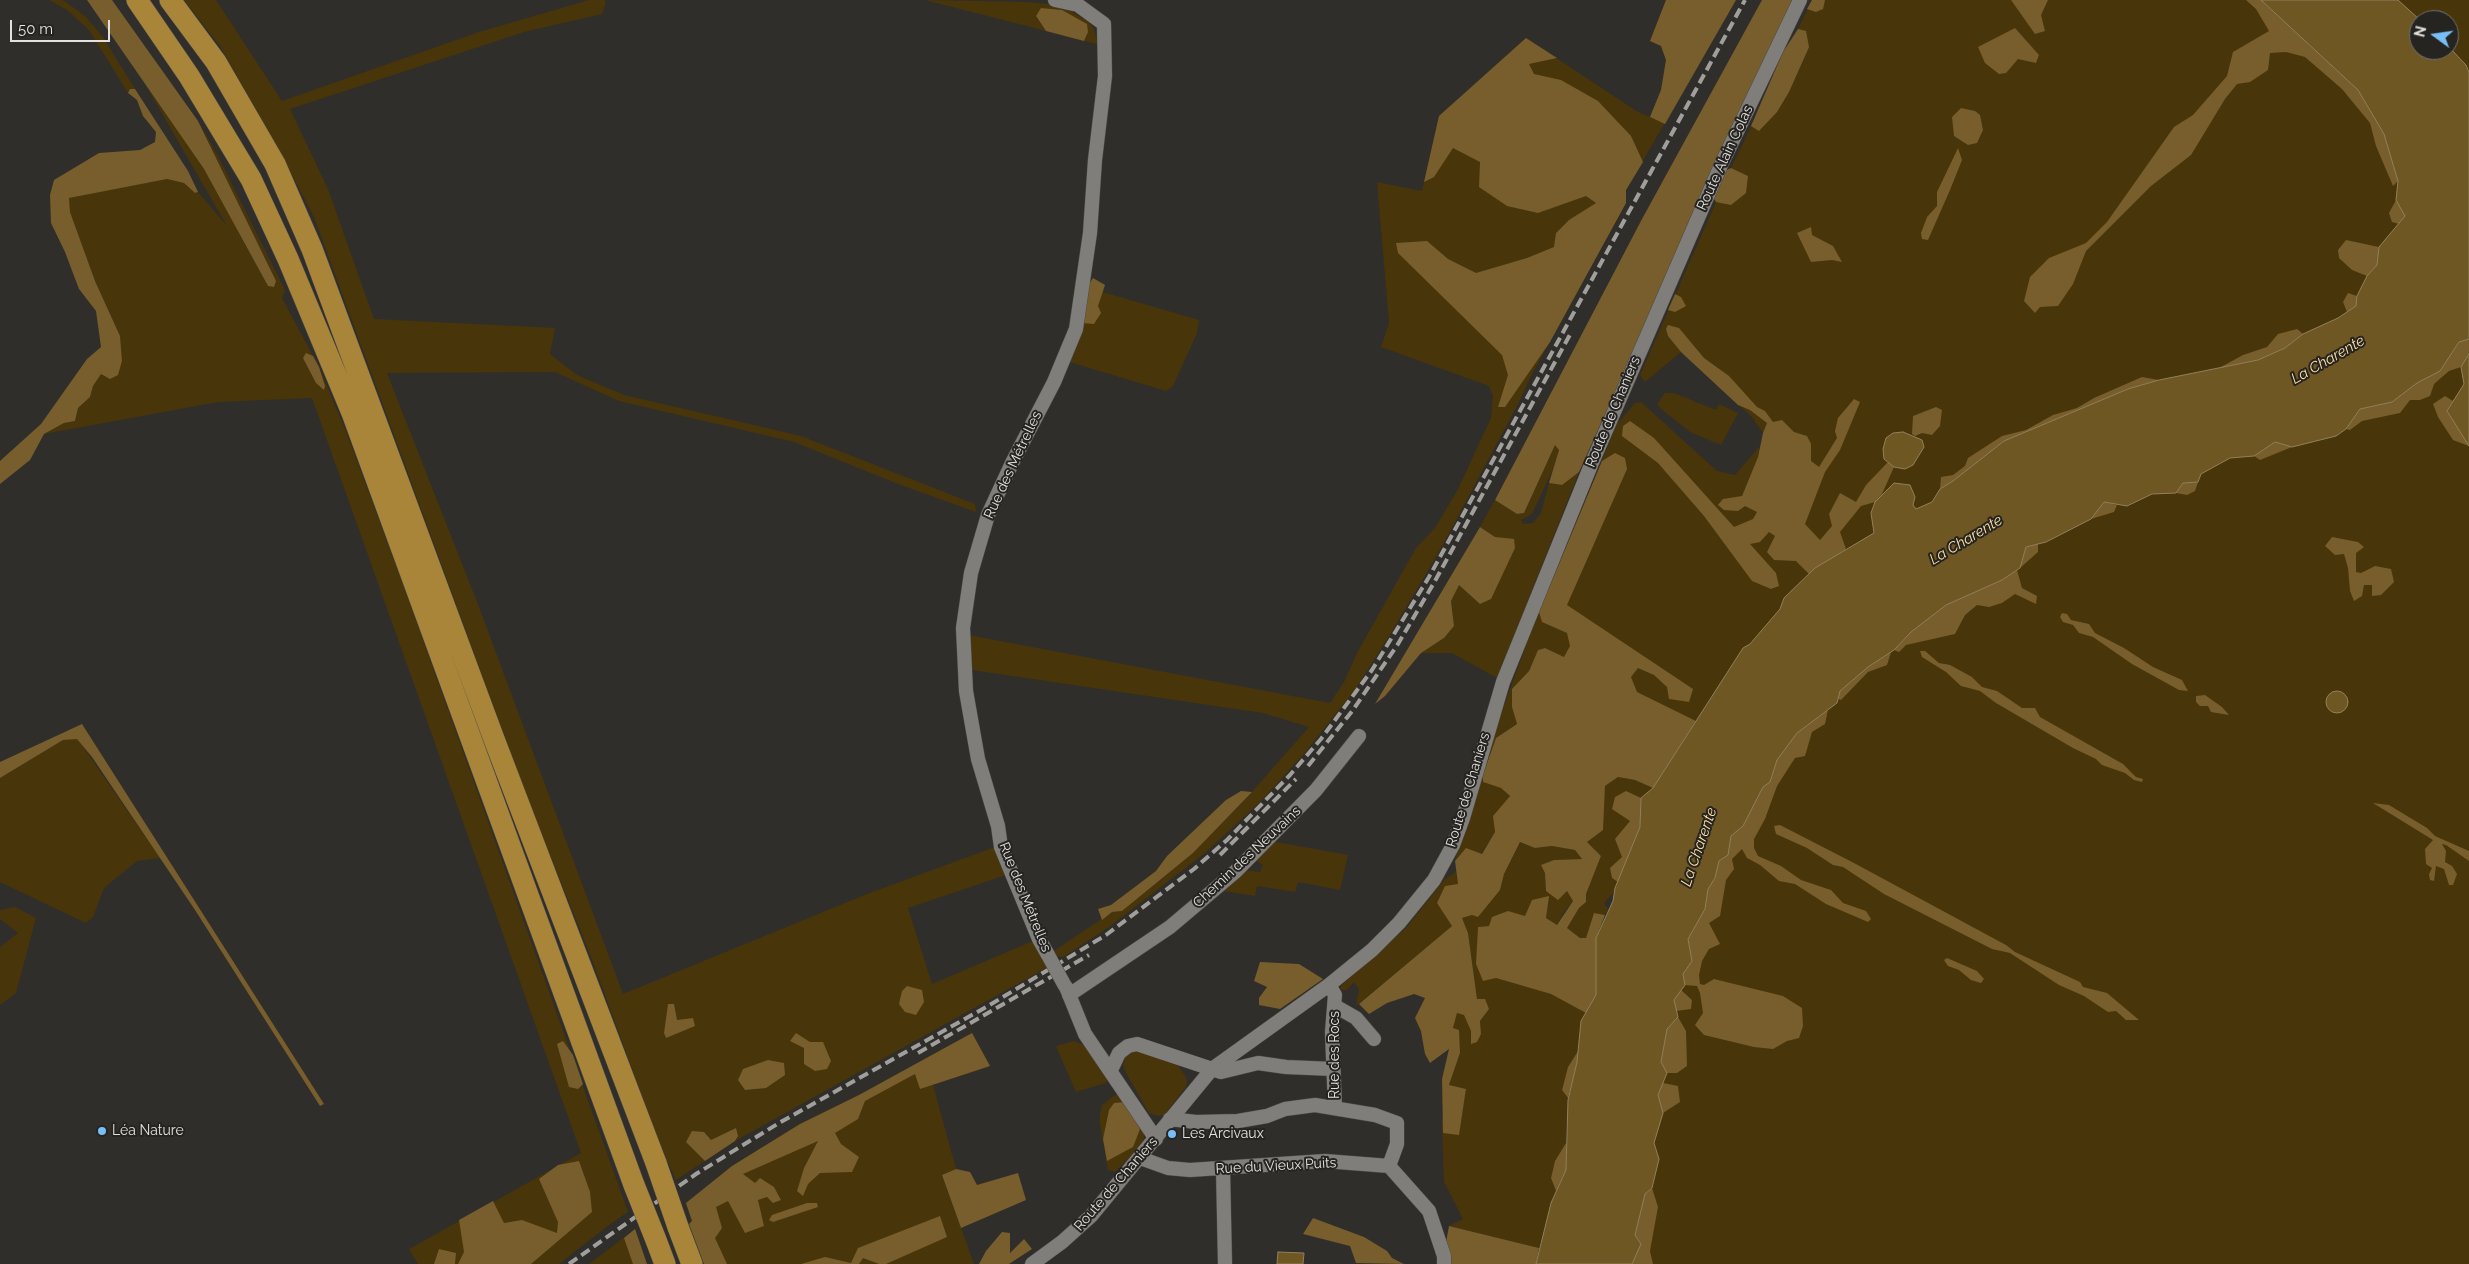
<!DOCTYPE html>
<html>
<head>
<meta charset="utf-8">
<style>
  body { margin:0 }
  #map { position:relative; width:2469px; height:1264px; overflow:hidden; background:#302e2a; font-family:Raleway,sans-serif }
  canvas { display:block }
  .north { position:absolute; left:2409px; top:10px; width:50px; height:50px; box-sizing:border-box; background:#262420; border:1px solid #71706c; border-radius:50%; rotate:284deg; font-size:14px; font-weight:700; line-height:20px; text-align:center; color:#e2e1de }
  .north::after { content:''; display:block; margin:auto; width:18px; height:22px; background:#78bff7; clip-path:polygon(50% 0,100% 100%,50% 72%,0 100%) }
  .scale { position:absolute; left:10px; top:20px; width:100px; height:22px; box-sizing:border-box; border:2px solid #e2e1de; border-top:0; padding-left:6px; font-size:15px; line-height:18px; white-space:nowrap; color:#e2e1de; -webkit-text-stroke:4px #262420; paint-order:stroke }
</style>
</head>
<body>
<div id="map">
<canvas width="2469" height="1264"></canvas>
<div class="north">N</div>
<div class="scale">50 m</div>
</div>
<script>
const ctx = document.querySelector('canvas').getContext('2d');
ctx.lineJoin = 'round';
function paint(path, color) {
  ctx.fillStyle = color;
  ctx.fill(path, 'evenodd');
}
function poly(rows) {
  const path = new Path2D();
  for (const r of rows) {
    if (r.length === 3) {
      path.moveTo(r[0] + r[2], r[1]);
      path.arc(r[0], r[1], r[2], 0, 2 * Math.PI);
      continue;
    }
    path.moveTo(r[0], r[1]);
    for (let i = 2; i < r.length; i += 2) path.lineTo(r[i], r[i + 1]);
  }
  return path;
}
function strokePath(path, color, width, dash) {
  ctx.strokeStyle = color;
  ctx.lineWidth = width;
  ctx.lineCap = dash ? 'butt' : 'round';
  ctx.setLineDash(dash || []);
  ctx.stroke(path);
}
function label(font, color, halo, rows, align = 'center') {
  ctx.font = font + ' Raleway,sans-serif';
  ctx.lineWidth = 4;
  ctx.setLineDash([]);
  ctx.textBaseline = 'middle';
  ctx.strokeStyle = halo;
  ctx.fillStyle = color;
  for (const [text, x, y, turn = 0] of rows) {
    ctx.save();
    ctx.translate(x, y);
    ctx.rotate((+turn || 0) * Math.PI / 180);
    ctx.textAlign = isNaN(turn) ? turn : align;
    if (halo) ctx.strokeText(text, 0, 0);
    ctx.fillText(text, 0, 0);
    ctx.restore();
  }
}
const green = poly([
  [49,0,63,0,85,16,103,37,135,89,130,89,128,93,89,30,67,10],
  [184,0,216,0,282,101,479,32,589,0,604,0,606,2,602,14,524,32,290,109,328,189,374,319,555,328,550,354,577,375,624,395,801,436,975,504,976,512,898,484,794,442,619,401,555,372,387,373,479,607,623,994,867,894,995,847,1006,875,908,908,932,984,1033,941,1048,967,735,1141,676,1180,661,1147,591,957,525,792,314,217,276,144,220,46],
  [925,0,1027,2,1060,5,1088,21,1094,29,1098,44,1084,41,1088,32,1036,17,1046,31],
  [1666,0,1736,0,1626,190,1626,203,1532,374,1519,402,1440,550,1388,638,1354,691,1303,755,1261,801,1205,853,1109,927,1063,957,1048,955,1112,912,1122,911,1193,853,1252,792,1309,727,1263,713,965,669,963,634,1330,703,1344,682,1357,653,1416,548,1435,528,1458,489,1491,418,1493,396,1489,386,1381,347,1389,323,1377,182,1422,191,1439,116,1526,38,1638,112,1650,117,1661,90,1666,60,1661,46,1650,41],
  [1812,0,2469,0,2469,288,1834,557,1805,524,1767,424,1763,433,1751,416,1681,352,1645,382,1640,375,1731,168],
  [2419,20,2449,20,2449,50,2419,50],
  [145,84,204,169,268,286,273,287,276,281,198,121,217,154,285,290,282,298,319,367,347,434,410,604,628,1212,609,1225,559,1264,418,1264,409,1249,581,1153,312,398,218,402,44,434,64,423,75,421,78,408,90,397,93,386,101,374,120,336,95,281,70,212,68,197,167,179,184,183,195,193,198,192,227,226],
  [1082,286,1199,320,1197,333,1173,386,1166,391,1063,360],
  [2469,294,2469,1264,1610,1264,1677,963,1757,771,1962,567],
  [1665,393,1674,393,1716,410,1719,404,1738,413,1721,445,1690,432,1661,409,1657,404],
  [1641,402,1717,471,1735,475,1759,447,1758,457,1742,496,1815,568,1784,598,1780,609,1750,644,1743,648,1696,721,1545,648,1538,650,1529,671,1512,689,1512,707,1517,724,1496,738,1483,782,1501,788,1510,796,1494,816,1495,832,1481,854,1466,849,1455,861,1500,717,1528,640,1617,424,1635,403],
  [1555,444,1559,449,1554,467,1532,514,1521,520,1523,524,1533,523,1541,513,1549,483,1561,485,1579,472,1497,678,1452,653,1421,653,1444,638,1454,626,1451,601,1459,584,1480,604,1495,537,1480,527,1495,500,1517,514,1524,513],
  [77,738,160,858,137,861,104,888,93,917,86,923,0,882,0,778,63,740],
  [1618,777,1635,780,1653,788,1641,798,1626,792,1630,820,1622,857,1612,878,1618,882,1614,892,1604,903,1608,909,1605,915,1594,913,1586,938,1580,938,1567,928,1579,908,1586,902,1586,894,1601,856,1587,842,1603,804,1605,786],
  [1271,841,1348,855,1340,890,1298,882,1295,892,1257,886,1255,896,1218,890,1241,870,1260,872,1263,865,1254,859],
  [1520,842,1535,848,1552,846,1575,850,1583,859,1554,860,1545,872,1546,891,1567,891,1573,901,1564,912,1557,925,1546,918,1548,897,1525,916,1490,926,1478,927,1478,934,1496,978,1552,994,1586,1013,1581,1021,1578,1051,1568,1067,1562,1090,1568,1098,1566,1143,1555,1161,1551,1178,1556,1191,1551,1203,1539,1248,1449,1226,1463,1219,1444,1182,1442,1120,1461,1121,1466,1089,1449,1086,1460,1053,1453,1028,1457,1013,1465,1015,1471,1031,1471,1043,1481,1034,1480,1021,1489,1009,1477,999,1468,933,1462,918,1472,915,1500,890,1504,874],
  [1456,872,1458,884,1452,926,1356,1006,1359,989,1354,982,1347,990,1341,990,1341,986,1406,928,1445,879],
  [15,907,36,918,16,993,0,1005,0,947,18,933,0,919,0,910],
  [972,1033,990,1066,933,1085,956,1169,942,1175,974,1264,704,1264,689,1224,692,1221,686,1203,732,1166,800,1124,859,1095],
  [1074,1041,1088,1047,1108,1077,1106,1083,1076,1092,1056,1046],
  [1134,1050,1176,1062,1187,1079,1186,1087,1164,1115,1158,1116,1149,1113,1126,1073,1123,1065,1126,1057],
  [1119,1092,1143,1128,1144,1137,1143,1144,1115,1172,1108,1170,1100,1124,1100,1114,1102,1105],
  [635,1229,647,1264,589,1264]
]);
const forest = poly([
  [87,0,112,0,198,121,276,281,274,287,268,286,204,169],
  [1666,0,1736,0,1665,124,1650,117,1661,90,1666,60,1661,46,1650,41],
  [1762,0,1796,0,1749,95,1579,472,1562,485,1549,483,1559,450,1555,445,1524,513,1517,514,1495,500,1642,219],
  [1812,0,1825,0,1823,9,1816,12,1807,9],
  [2011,0,2048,0,2041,15,2045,31,2035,34],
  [2246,0,2261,0,2358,90,2384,134,2398,181,2393,186,2376,146,2370,123,2342,89,2305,57,2286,52,2270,53,2268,70,2250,82,2237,84,2225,99,2191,155,2151,186,2086,251,2073,284,2058,306,2040,307,2035,313,2024,301,2030,277,2049,258,2086,243,2107,222,2174,127,2193,115,2227,76,2233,52,2269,31,2256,9],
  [1041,8,1062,10,1087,24,1088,32,1084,41,1046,31,1036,16],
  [2015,28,2039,55,2036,63,2018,59,2006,73,1999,74,1985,63,1978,47],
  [1798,29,1806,31,1809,47,1789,92,1777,112,1759,131,1751,126,1783,52],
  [1526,38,1557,58,1529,64,1534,74,1561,80,1598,101,1631,136,1643,162,1626,190,1626,203,1550,342,1505,407,1498,407,1508,375,1502,355,1398,253,1396,243,1427,241,1448,259,1476,273,1527,258,1554,247,1556,233,1569,220,1596,203,1586,196,1538,213,1507,206,1479,187,1480,162,1453,148,1434,177,1424,182,1439,116],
  [130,89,135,89,188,171,198,192,195,193,184,183,167,179,69,198,70,212,95,281,120,336,122,361,118,375,110,379,101,374,93,386,90,397,78,408,75,421,64,423,44,434,30,460,0,484,0,461,41,424,87,359,101,347,96,311,79,289,65,252,51,223,50,195,54,180,99,153,140,150,155,142,156,132,143,116,137,100,128,93],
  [1961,108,1975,111,1980,115,1983,130,1977,143,1968,145,1954,136,1952,117],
  [1958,148,1962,160,1950,190,1928,240,1922,239,1921,233,1927,217,1937,206,1937,192],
  [1731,168,1748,176,1746,193,1731,205,1716,202,1711,194,1722,172],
  [2396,200,2406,216,2399,224,2392,222,2389,213],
  [1811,227,1812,235,1833,246,1842,262,1832,260,1811,262,1797,233],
  [2346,240,2379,247,2377,265,2367,276,2352,270,2339,258,2338,250],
  [1093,278,1105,285,1098,306,1101,313,1094,324,1082,323,1087,287],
  [2348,293,2357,296,2356,306,2347,312,2343,302],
  [1675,294,1681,297,1686,306,1675,312,1668,310],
  [1668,325,1679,328,1704,358,1729,376,1757,407,1765,411,1773,422,1782,420,1794,432,1807,436,1811,444,1811,461,1819,467,1837,438,1835,431,1838,418,1854,399,1860,402,1840,450,1825,472,1805,524,1820,540,1832,526,1829,514,1840,493,1856,502,1866,485,1888,462,1894,467,1882,494,1875,502,1861,506,1840,532,1846,549,1809,574,1796,561,1774,560,1767,552,1775,536,1769,532,1760,542,1750,544,1776,573,1779,586,1771,589,1752,581,1704,516,1658,463,1622,436,1623,426,1630,421,1654,438,1734,527,1753,519,1757,512,1745,506,1738,511,1724,510,1718,505,1723,499,1742,496,1758,457,1763,433,1767,423,1750,410,1738,405,1681,352,1668,336,1666,329],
  [2297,329,2303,334,2285,348,2258,360,2219,368,2243,355,2267,347,2278,334],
  [2469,339,2469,354,2461,367,2449,371,2434,384,2430,396,2420,400,2410,400,2400,413,2362,421,2350,430,2346,429,2360,409,2392,402,2417,383,2440,371,2460,341],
  [306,353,313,356,319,367,325,386,324,390,316,383,303,358],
  [2142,377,2159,380,2128,389,2004,441,1953,481,1940,489,1941,477,1953,475,1965,466,1968,458,2002,436,2026,430,2053,415,2077,408,2094,398],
  [2445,396,2453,401,2447,411,2469,446,2453,440,2438,417,2433,404],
  [1936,407,1942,410,1940,426,1932,435,1922,433,1915,436,1912,434,1913,416],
  [2275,442,2292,447,2260,460,2254,456],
  [1615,453,1625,458,1627,469,1567,605,1693,689,1689,702,1669,699,1667,687,1654,675,1638,668,1631,677,1637,692,1696,721,1653,788,1635,780,1618,777,1605,786,1603,830,1587,842,1601,856,1586,894,1586,902,1579,908,1567,928,1580,938,1586,938,1594,913,1605,915,1596,938,1596,995,1586,1013,1551,994,1496,978,1483,981,1476,964,1478,927,1489,926,1492,917,1508,911,1525,916,1532,900,1549,896,1546,918,1557,925,1573,901,1567,891,1558,900,1546,891,1545,873,1541,865,1554,860,1582,859,1575,850,1552,846,1535,848,1520,842,1504,874,1500,890,1478,917,1472,915,1462,918,1468,933,1477,999,1485,999,1489,1009,1480,1021,1481,1034,1477,1042,1471,1044,1471,1031,1464,1015,1457,1013,1453,1028,1459,1030,1460,1053,1449,1085,1466,1089,1459,1135,1443,1133,1442,1079,1449,1049,1430,1063,1425,1054,1421,1031,1415,1018,1425,998,1414,994,1387,1003,1369,1014,1359,1004,1452,926,1437,903,1445,886,1458,884,1455,861,1466,848,1482,854,1495,832,1493,816,1510,796,1501,788,1483,782,1483,775,1496,738,1517,724,1512,707,1512,689,1529,671,1538,650,1545,648,1564,657,1570,646,1567,633,1542,622,1539,612,1602,461],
  [2198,482,2195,491,2187,495,2176,493,2183,483],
  [2104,502,2117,505,2114,512,2091,519],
  [1480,527,1495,537,1514,539,1515,548,1491,599,1480,604,1459,585,1451,601,1454,626,1444,638,1421,653,1385,696,1375,704],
  [2332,537,2358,542,2364,547,2356,553,2356,572,2361,573,2375,566,2391,569,2394,582,2381,595,2372,596,2372,585,2364,585,2362,596,2354,601,2350,591,2348,568,2344,554,2335,555,2325,546],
  [2038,544,2038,552,2020,568,2026,547],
  [2017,570,2022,588,2037,596,2036,604,2015,594,2002,603,1989,607,1977,605,1965,615,1955,634,1906,645,1899,652,1894,650,1911,632,1946,605,2002,580],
  [2062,613,2067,614,2071,620,2089,624,2095,633,2124,648,2153,667,2182,680,2188,691,2179,690,2132,664,2093,637,2079,633,2073,625,2063,622,2060,617],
  [1920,651,1925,651,1939,663,1950,665,1972,677,1982,687,1997,691,2022,708,2035,708,2040,717,2123,764,2136,777,2143,779,2142,782,2134,780,2125,773,2102,765,2096,759,2073,748,1996,703,1980,691,1961,686,1946,672,1922,657],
  [1891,652,1887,665,1868,672,1841,700,1838,699,1840,691,1868,667],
  [2205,695,2222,707,2229,715,2211,712,2208,706,2200,706,2196,702,2196,696],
  [1828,710,1825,724,1812,732,1805,756,1795,758,1777,786,1765,819,1754,839,1754,848,1758,856,1781,866,1801,880,1831,890,1843,903,1866,911,1871,919,1868,922,1826,904,1795,884,1779,881,1760,865,1747,858,1742,849,1732,859,1734,869,1726,880,1720,916,1709,923,1720,944,1709,949,1702,961,1699,975,1700,984,1704,985,1714,979,1783,996,1802,1008,1803,1026,1799,1038,1787,1041,1773,1049,1754,1047,1704,1035,1695,1025,1703,1013,1700,993,1697,986,1685,985,1683,974,1692,961,1688,939,1705,909,1708,889,1715,878,1719,861,1728,855,1731,836,1743,826,1763,787,1770,782,1777,760,1797,733],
  [82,724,324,1104,320,1106,195,910,92,757,77,739,63,740,0,778,0,762],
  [1241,791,1252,792,1193,853,1122,911,1112,912,1102,920,1098,909,1111,905,1156,871,1167,856,1226,800],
  [1626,791,1641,798,1640,827,1618,882,1612,878,1610,868,1622,857,1615,839,1630,821,1612,809,1615,797],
  [2373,803,2389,805,2427,828,2435,836,2469,851,2469,861,2446,845,2442,844,2446,851,2445,862,2452,866,2457,874,2453,885,2449,885,2444,869,2436,866,2434,881,2430,880,2429,874,2432,868,2426,864,2425,849,2433,840],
  [1780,825,1854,863,2006,945,2015,952,2080,982,2083,987,2107,993,2139,1020,2126,1020,2116,1011,2108,1012,2084,996,2059,985,2010,953,1992,949,1884,894,1843,867,1833,865,1807,848,1776,834,1774,826],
  [1947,958,1977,971,1984,979,1981,983,1971,980,1959,970,1948,966,1944,960],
  [1260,962,1299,964,1323,979,1280,1009,1259,1005,1259,998,1267,987,1254,981],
  [907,986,922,990,924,1002,916,1015,905,1012,899,1004,902,991],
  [1681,990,1692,1000,1691,1009,1676,1011,1674,1000],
  [668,1004,674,1004,677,1020,693,1018,695,1026,666,1038,664,1033],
  [1678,1017,1686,1031,1687,1066,1677,1073,1667,1073,1661,1062,1667,1029],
  [796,1033,810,1042,823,1042,831,1061,827,1069,815,1071,804,1064,804,1048,790,1041],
  [972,1033,990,1066,920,1089,915,1074,865,1101,858,1119,835,1133,841,1144,859,1157,852,1172,820,1173,808,1184,803,1196,797,1191,804,1168,818,1141,743,1174,755,1183,760,1178,774,1187,781,1200,773,1203,767,1197,758,1200,764,1226,745,1233,728,1201,716,1207,722,1228,715,1238,727,1264,704,1264,689,1224,692,1221,686,1203,732,1166,800,1124,859,1095],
  [563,1041,573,1055,583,1084,578,1089,569,1087,557,1044],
  [1578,1051,1577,1063,1568,1098,1562,1090,1568,1067],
  [768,1060,784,1063,785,1075,766,1088,745,1090,738,1080,743,1069],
  [1663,1083,1678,1086,1680,1102,1663,1113,1658,1095],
  [1125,1102,1140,1129,1133,1147,1107,1161,1103,1139,1109,1110,1114,1103],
  [736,1128,738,1136,735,1141,705,1161,686,1142,692,1131,704,1132,711,1140],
  [1566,1143,1566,1170,1556,1191,1551,1178,1555,1161],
  [579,1161,590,1192,592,1212,531,1264,458,1264,464,1252,459,1220,493,1201,504,1223,522,1220,557,1233,558,1222,539,1179,558,1165],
  [956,1169,970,1172,977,1185,1018,1173,1026,1200,961,1228,942,1175],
  [1652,1188,1658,1207,1650,1251,1653,1264,1632,1264,1641,1244,1635,1235,1645,1194],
  [807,1203,817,1203,818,1207,773,1222,769,1220,772,1215],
  [940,1216,947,1237,886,1264,879,1264,863,1258,859,1264,801,1264,825,1257,851,1263,858,1248],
  [1313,1218,1364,1237,1387,1251,1392,1258,1404,1264,1356,1263,1350,1246,1303,1234],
  [1449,1226,1539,1248,1536,1264,1442,1264],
  [635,1229,647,1264,633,1264,624,1238],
  [1002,1232,1010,1233,1010,1253,1024,1239,1032,1249,1009,1264,979,1264,986,1251],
  [439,1249,456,1253,455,1264,434,1264]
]);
const water = poly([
  [2261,0,2398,0,2420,20,2419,50,2449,50,2449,47,2466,65,2469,72,2469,339,2459,342,2440,371,2417,383,2392,402,2360,409,2346,429,2336,436,2292,447,2275,442,2254,456,2230,458,2201,474,2198,482,2183,483,2176,493,2152,494,2127,506,2104,502,2091,519,2046,542,2026,547,2020,568,2002,580,1946,605,1911,632,1894,650,1868,667,1840,691,1837,703,1797,733,1777,760,1770,782,1763,787,1743,826,1731,836,1728,855,1719,861,1715,878,1708,889,1705,909,1688,939,1692,961,1683,974,1685,985,1674,1000,1678,1017,1667,1029,1661,1062,1667,1073,1658,1095,1663,1113,1654,1143,1659,1159,1652,1188,1645,1194,1635,1235,1641,1244,1632,1264,1536,1264,1551,1203,1566,1170,1568,1100,1577,1062,1581,1021,1596,995,1596,938,1613,901,1615,888,1640,827,1641,798,1653,788,1743,648,1750,644,1780,609,1784,598,1815,568,1874,533,1871,513,1875,502,1894,483,1910,485,1915,497,1913,505,1916,509,1932,502,1940,489,1953,481,2004,441,2128,389,2159,380,2258,360,2285,348,2303,334,2338,318,2356,306,2357,296,2367,276,2377,265,2379,247,2405,216,2396,200,2398,181,2384,134,2358,90,2261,0],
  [2469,354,2469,446,2447,411,2464,384,2461,367,2469,354],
  [1903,432,1922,440,1924,447,1913,465,1905,469,1894,467,1884,459,1883,449,1886,438,1893,433,1903,432],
  [2337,702,11],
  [1278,1252,1304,1253,1303,1264,1277,1264,1278,1252]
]);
const minor = poly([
  [1048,955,1039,939,1001,847,998,826,978,759,966,691,963,628,971,573,988,515,1013,461,1054,382,1076,329,1090,233,1095,160,1105,76,1104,24,1078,5,1055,0],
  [1329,985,1335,995,1332,1032,1335,1108],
  [1066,987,1085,1034,1156,1139],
  [1069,995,1170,927,1235,872,1316,790,1359,736],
  [1335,1006,1356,1018,1374,1039],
  [1111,1070,1119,1053,1128,1046,1137,1044,1221,1072,1258,1063,1286,1067,1333,1069],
  [1170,1119,1196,1122,1238,1121,1267,1116,1285,1109,1315,1105,1375,1115,1397,1123,1397,1144,1389,1166],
  [1140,1158,1168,1168,1190,1170,1325,1161,1389,1166,1429,1211,1444,1256,1444,1264],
  [1223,1168,1225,1264],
  [1032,1264,1062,1242,1091,1216,1212,1069,1329,985,1372,950,1399,923,1434,880,1453,845,1463,818,1503,682,1591,465,1721,165,1800,0]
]);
const highway = poly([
  [137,0,189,76,251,179,288,259,352,413,634,1185],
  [170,0,216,62,275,164,312,249,494,739,656,1163],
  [678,1227,692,1264],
  [656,1240,665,1264]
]);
const rail = poly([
  [1308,766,1353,710,1398,644,1435,581,1572,331],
  [1220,855,1296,779],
  [918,1053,1089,955],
  [569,1264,696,1174,779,1123,988,1006,1106,935,1194,869,1227,840,1290,775,1321,739,1372,670,1429,577,1745,0]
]);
const minorBridge = poly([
  [1048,955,1065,986]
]);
const highwayBridge = poly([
  [656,1163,678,1227],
  [634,1185,656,1240]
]);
const markers = [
  [102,1131,5,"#78bff7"],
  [1172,1134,5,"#78bff7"]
];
const streetNames = [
  ["Route Alain Colas",1725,158,-65],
  ["Route de Chaniers",1613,412,-67],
  ["Rue des Métrelles",1013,465,-65],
  ["Route de Chaniers",1468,790,-73],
  ["Chemin des Neuvains",1247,857,-43],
  ["Rue des Métrelles",1025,897,68],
  ["Rue des Rocs",1335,1055,-90],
  ["Rue du Vieux Puits",1276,1166,-3],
  ["Route de Chaniers",1116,1184,-49]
];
const poiNames = [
  ["Léa Nature",112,1131],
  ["Les Arcivaux",1182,1134]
];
const waterNames = [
  ["La Charente",2328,360,-30],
  ["La Charente",1966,540,-31],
  ["La Charente",1699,847,-71]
];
paint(green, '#48350a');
paint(forest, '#775e2c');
paint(water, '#6f5724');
strokePath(water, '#92805c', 1);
strokePath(minor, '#4d4b48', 15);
strokePath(highway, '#4d4b48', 22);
strokePath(minor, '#807e7a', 14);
strokePath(highway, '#a9853a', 21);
strokePath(rail, '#a19f9c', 4, [10, 5]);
strokePath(minorBridge, '#4d4b48', 15, []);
strokePath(highwayBridge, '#4d4b48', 22, []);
strokePath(minorBridge, '#807e7a', 14);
strokePath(highwayBridge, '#a9853a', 21);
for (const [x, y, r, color] of markers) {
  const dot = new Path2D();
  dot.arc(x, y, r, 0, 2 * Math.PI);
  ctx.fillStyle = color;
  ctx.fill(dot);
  strokePath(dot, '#262420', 2);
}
label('14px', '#e2e1de', '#262420', streetNames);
label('14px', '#e2e1de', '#262420', poiNames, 'left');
label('italic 15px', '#fedfa3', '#262420', waterNames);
</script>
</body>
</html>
